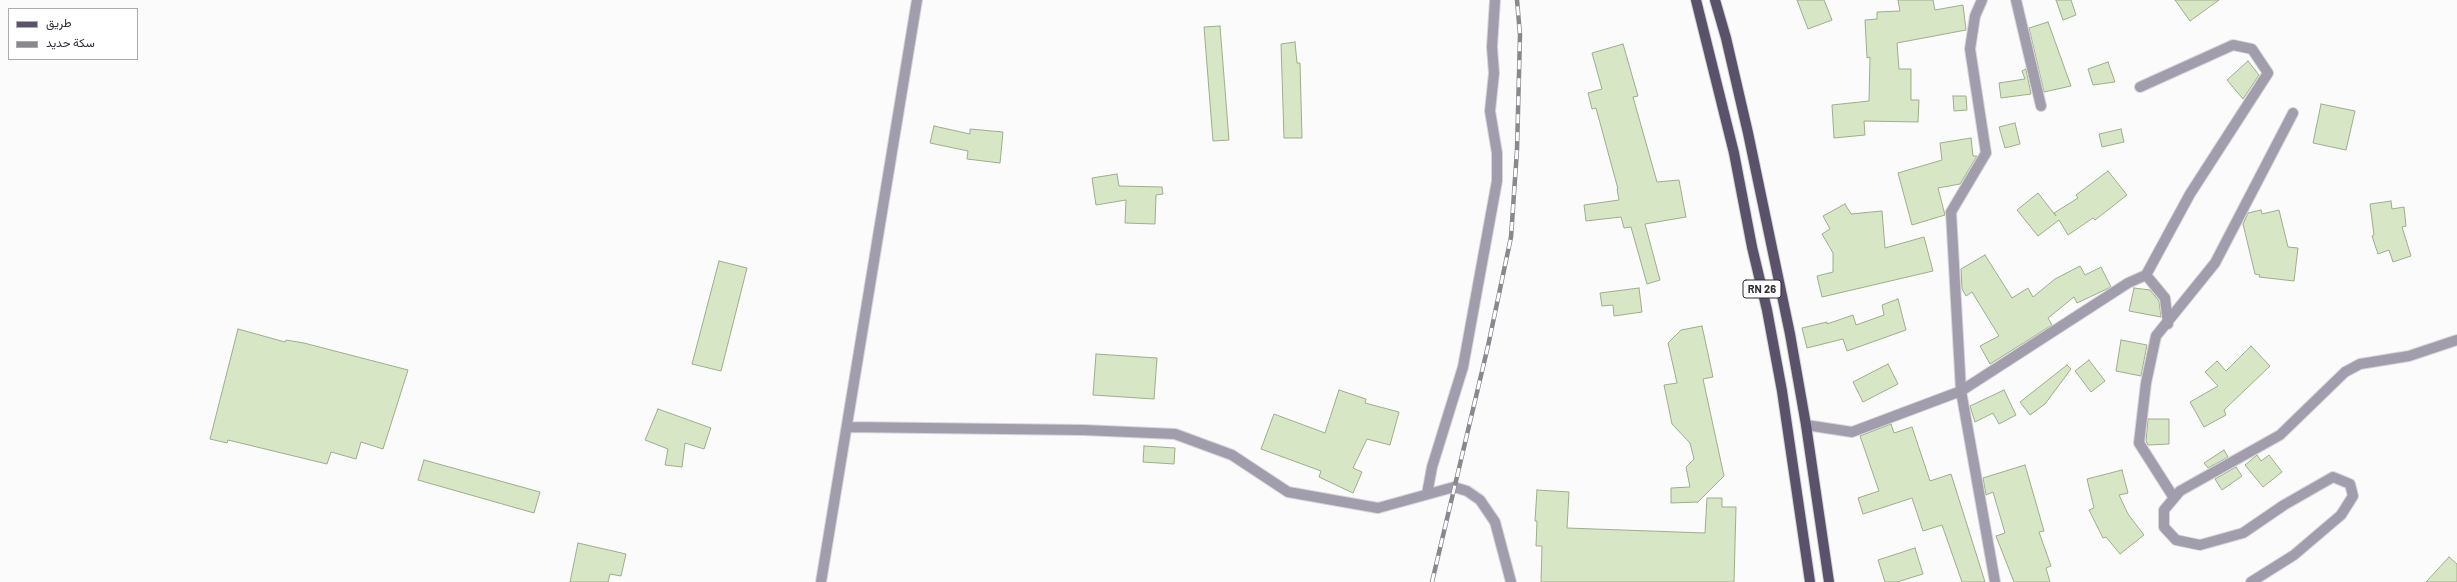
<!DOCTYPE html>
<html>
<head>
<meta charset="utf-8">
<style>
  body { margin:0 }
  #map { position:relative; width:2457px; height:582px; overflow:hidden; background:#fafbfa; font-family:Barlow,Vazirmatn,sans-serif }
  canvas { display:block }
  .legend { position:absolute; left:8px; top:8px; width:130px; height:52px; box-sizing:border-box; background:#fff; border:1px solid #acaaaf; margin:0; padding:5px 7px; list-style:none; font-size:12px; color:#2f2b38 }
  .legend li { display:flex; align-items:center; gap:8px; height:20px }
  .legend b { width:20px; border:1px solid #acaaaf }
</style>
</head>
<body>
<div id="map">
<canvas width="2457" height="582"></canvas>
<ul class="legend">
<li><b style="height:5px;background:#5a526a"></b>طريق</li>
<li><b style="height:5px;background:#89888e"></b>سكة حديد</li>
</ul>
</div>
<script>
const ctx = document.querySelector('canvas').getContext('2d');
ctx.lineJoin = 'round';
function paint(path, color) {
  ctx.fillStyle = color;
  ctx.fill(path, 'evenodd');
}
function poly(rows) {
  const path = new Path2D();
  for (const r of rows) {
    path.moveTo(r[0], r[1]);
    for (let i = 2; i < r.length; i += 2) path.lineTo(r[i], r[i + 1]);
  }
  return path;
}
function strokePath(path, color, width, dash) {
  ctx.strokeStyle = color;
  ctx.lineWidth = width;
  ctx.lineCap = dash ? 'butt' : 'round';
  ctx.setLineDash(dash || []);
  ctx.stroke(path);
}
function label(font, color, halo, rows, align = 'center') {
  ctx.font = font + ' Barlow,sans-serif';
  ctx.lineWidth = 3;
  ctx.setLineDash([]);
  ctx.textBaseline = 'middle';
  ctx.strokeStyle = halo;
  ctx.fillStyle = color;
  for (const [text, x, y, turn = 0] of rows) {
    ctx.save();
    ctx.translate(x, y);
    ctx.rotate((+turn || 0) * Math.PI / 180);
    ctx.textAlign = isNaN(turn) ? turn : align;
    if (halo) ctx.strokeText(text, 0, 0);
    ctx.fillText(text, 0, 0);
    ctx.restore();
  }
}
const building = poly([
  [1797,0,1824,0,1832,20,1808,29,1797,0],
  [1898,0,1933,0,1935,10,1963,5,1966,30,1897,43,1899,69,1911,69,1911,100,1919,100,1918,122,1864,121,1865,135,1834,138,1832,105,1869,101,1870,57,1867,58,1865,20,1877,19,1877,12,1900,11,1898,0],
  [2056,0,2071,0,2076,15,2063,20,2056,0],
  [2175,0,2219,0,2190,21,2175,0],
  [2048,22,2071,86,2044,92,2029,28,2048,22],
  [1220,26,1229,140,1213,141,1204,27,1220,26],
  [1295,42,1297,63,1300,63,1302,138,1284,138,1281,44,1295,42],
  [1623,44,1638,96,1633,97,1657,182,1679,180,1686,217,1645,224,1660,280,1647,284,1631,227,1624,228,1621,217,1586,221,1584,205,1619,200,1617,189,1618,189,1596,108,1592,109,1588,93,1602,89,1592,53,1623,44],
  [2248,61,2259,75,2243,99,2227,80,2248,61],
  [2108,62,2115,82,2093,85,2088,69,2108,62],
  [2026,69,2031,94,2001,98,1999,83,2025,79,2022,71,2026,69],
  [1953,96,1966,96,1967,110,1954,111,1953,96],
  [2321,104,2355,111,2346,150,2313,143,2321,104],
  [2015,123,2020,144,2005,148,1999,127,2015,123],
  [934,126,970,134,970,129,1003,132,1000,163,967,159,968,151,930,143,934,126],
  [2121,129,2124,142,2102,147,2099,134,2121,129],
  [1971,138,1973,156,1977,156,1960,184,1938,188,1945,215,1912,225,1898,173,1942,160,1940,143,1971,138],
  [2108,171,2127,195,2095,220,2093,218,2068,235,2059,220,2038,236,2017,210,2038,193,2056,216,2054,213,2078,198,2076,195,2108,171],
  [1117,174,1119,186,1162,187,1163,194,1156,195,1155,224,1125,223,1126,200,1096,205,1092,178,1117,174],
  [2391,201,2392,209,2404,207,2406,226,2402,227,2411,256,2393,262,2389,250,2378,254,2372,236,2374,235,2370,204,2391,201],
  [1845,204,1851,214,1882,211,1885,248,1924,237,1933,271,1822,297,1817,276,1833,272,1833,253,1822,234,1830,229,1823,216,1845,204],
  [2261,210,2262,214,2279,210,2288,247,2298,248,2294,281,2259,277,2260,275,2255,274,2243,224,2248,213,2261,210],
  [1985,255,2012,298,2028,288,2033,297,2055,279,2080,266,2085,275,2101,267,2111,287,2077,303,2074,297,2048,318,2052,325,1990,364,1980,346,1999,336,1972,292,1966,296,1962,289,1961,269,1985,255],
  [719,261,747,268,721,371,692,364,719,261],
  [1639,288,1642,312,1614,316,1613,305,1602,306,1600,293,1639,288],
  [2134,288,2150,290,2159,301,2161,317,2129,311,2134,288],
  [1898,299,1906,330,1847,351,1843,339,1807,348,1802,328,1827,322,1827,324,1853,315,1856,325,1884,315,1882,305,1898,299],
  [1702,326,1713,377,1703,379,1724,476,1698,502,1671,503,1671,488,1690,487,1686,467,1694,459,1690,443,1672,424,1664,385,1677,383,1668,343,1681,330,1702,326],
  [238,329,285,342,286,340,304,343,408,370,383,449,361,442,356,459,331,452,327,464,228,440,227,443,210,439,238,329],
  [2121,340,2147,345,2141,376,2116,371,2121,340],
  [2251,346,2270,366,2224,410,2226,415,2204,427,2190,402,2218,386,2205,372,2217,361,2226,371,2251,346],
  [1096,354,1157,358,1154,399,1093,395,1096,354],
  [2089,360,2105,381,2091,392,2075,371,2089,360],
  [1888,364,1898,384,1863,402,1853,382,1888,364],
  [2067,365,2071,369,2045,404,2030,415,2020,402,2067,365],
  [1339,390,1366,399,1365,403,1399,412,1390,445,1367,439,1353,468,1362,472,1353,493,1319,477,1321,471,1261,449,1274,414,1325,433,1339,390],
  [2004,390,2016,415,1999,424,1993,413,1975,422,1970,406,2004,390],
  [658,409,711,428,704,449,685,443,682,467,665,465,668,449,645,440,658,409],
  [2148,419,2169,419,2169,444,2148,445,2146,441,2148,419],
  [1891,424,1894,433,1912,427,1930,481,1951,474,1985,582,1962,582,1942,525,1923,531,1912,498,1863,514,1858,498,1879,491,1860,436,1891,424],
  [1144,446,1175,448,1174,464,1143,462,1144,446],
  [2224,450,2228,457,2208,468,2204,463,2224,450],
  [2257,455,2261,461,2269,455,2282,472,2263,487,2245,465,2257,455],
  [424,460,540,492,534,513,418,480,424,460],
  [2025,465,2044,531,2039,532,2051,566,2046,568,2050,582,2014,582,1996,536,2005,533,1993,492,1986,495,1983,478,2025,465],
  [2236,467,2242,476,2222,490,2215,479,2236,467],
  [2122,470,2128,493,2119,495,2128,514,2144,535,2120,554,2106,537,2103,538,2089,510,2094,508,2087,479,2122,470],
  [1537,490,1569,492,1567,528,1705,533,1707,498,1722,498,1722,507,1736,507,1734,582,1541,582,1542,546,1536,546,1537,521,1535,521,1537,490],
  [578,543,626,554,621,576,610,574,608,582,570,582,578,543],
  [1915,548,1923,574,1897,582,1885,582,1878,560,1915,548],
  [2449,557,2457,564,2457,582,2426,582,2449,557]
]);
const service = poly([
  [1982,0,1975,16,1970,49,1986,153,1951,212,1961,391,1995,582],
  [2016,0,2041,106],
  [2140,87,2233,45,2252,49,2268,73,2190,194,2146,275],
  [1806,425,1852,432,1961,391,2128,283,2146,275,2165,298,2168,324],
  [2174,498,2139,443,2146,383,2156,336,2215,263,2293,113]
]);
const minor = poly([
  [848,427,1083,430,1175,434,1232,455,1288,492,1378,508,1454,487,1467,491,1480,500,1495,522,1511,582],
  [1427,494,1432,467,1463,367,1497,181,1497,153,1490,111,1494,73,1492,47,1495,0],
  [821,582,917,0],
  [2251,582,2294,555,2341,515,2353,496,2350,484,2333,477,2284,505,2243,533,2200,545,2176,540,2164,527,2164,510,2180,491,2280,435,2345,372,2360,364,2409,356,2457,340]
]);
const primary = poly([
  [1696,0,1734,153,1752,247,1767,310,1782,391,1810,582],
  [1715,0,1726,38,1748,133,1790,334,1806,425,1829,582]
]);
const rail = poly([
  [1432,582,1488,346,1511,237,1517,150,1520,35,1517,0]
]);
const shields = [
  [1762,289,38]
];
const shieldNames = [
  ["RN 26",1762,289]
];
paint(building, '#d7e6c4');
strokePath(building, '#9ead8d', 1);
strokePath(service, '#d5d6d7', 12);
strokePath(minor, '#d5d6d7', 12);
strokePath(primary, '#d5d6d7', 12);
strokePath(service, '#a29dac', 10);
strokePath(minor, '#a29dac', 10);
strokePath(primary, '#5a526a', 10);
strokePath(rail, '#89888e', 4.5);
strokePath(rail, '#fff', 3, [9]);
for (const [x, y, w] of shields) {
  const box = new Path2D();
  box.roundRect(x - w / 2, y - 9, w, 18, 3);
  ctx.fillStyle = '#fff';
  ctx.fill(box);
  strokePath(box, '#2f2b38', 1);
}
label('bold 11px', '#2f2b38', null, shieldNames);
</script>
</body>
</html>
